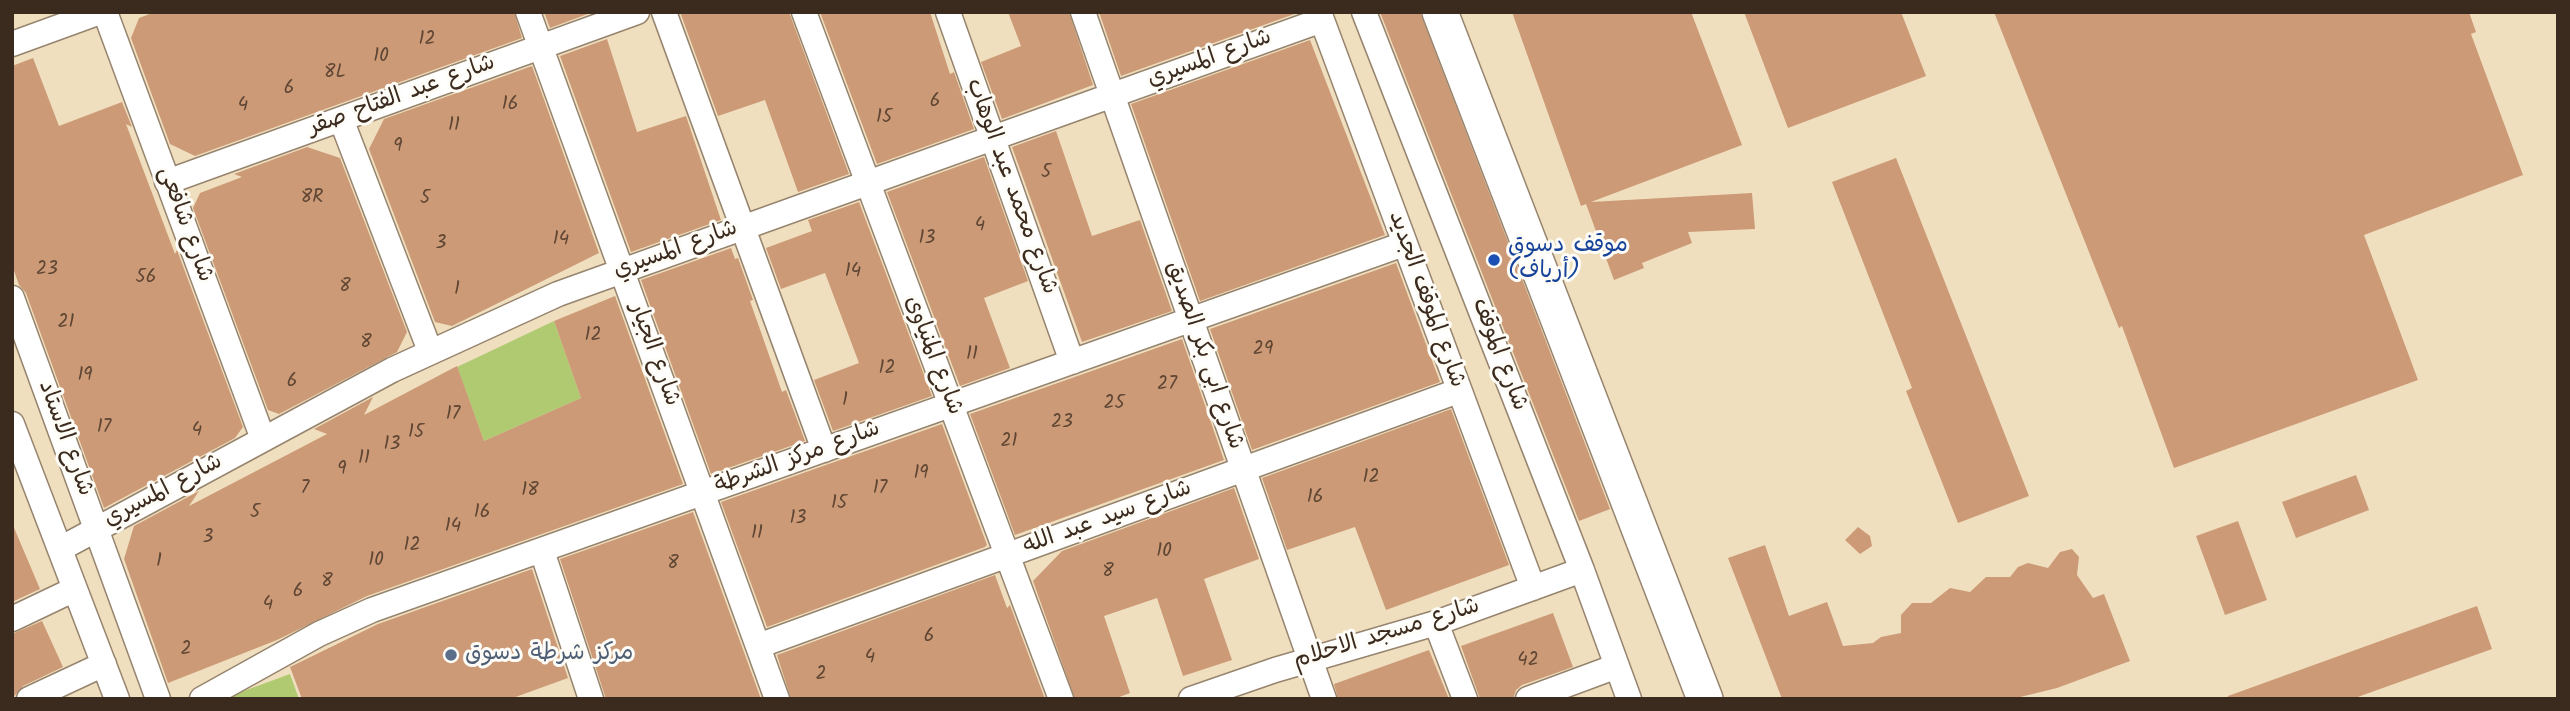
<!DOCTYPE html>
<html>
<head>
<meta charset="utf-8">
<style>
  body { margin:0 }
  #map { position:relative; width:2570px; height:711px; overflow:hidden; background:#f0dfbf; font-family:Kalam,sans-serif }
  canvas { display:block }
  .frame { position:absolute; inset:0; border:14px solid #3b2a1e; pointer-events:none }
</style>
</head>
<body>
<div id="map">
<canvas width="2570" height="711"></canvas>
<div class="frame"></div>
</div>
<script>
const ctx = document.querySelector('canvas').getContext('2d');
ctx.lineJoin = 'round';
function paint(path, color) {
  ctx.fillStyle = color;
  ctx.fill(path, 'evenodd');
}
function poly(rows) {
  const path = new Path2D();
  for (const r of rows) {
    path.moveTo(r[0], r[1]);
    for (let i = 2; i < r.length; i += 2) path.lineTo(r[i], r[i + 1]);
  }
  return path;
}
function strokePath(path, color, width, dash) {
  ctx.strokeStyle = color;
  ctx.lineWidth = width;
  ctx.lineCap = dash ? 'butt' : 'round';
  ctx.setLineDash(dash || []);
  ctx.stroke(path);
}
function label(font, color, halo, rows, align = 'center') {
  ctx.font = font + ' Kalam,"Playpen Sans Arabic",sans-serif';
  ctx.lineWidth = 6;
  ctx.setLineDash([]);
  ctx.textBaseline = 'middle';
  ctx.strokeStyle = halo;
  ctx.fillStyle = color;
  for (const [text, x, y, turn = 0] of rows) {
    ctx.save();
    ctx.translate(x, y);
    ctx.rotate((+turn || 0) * Math.PI / 180);
    ctx.textAlign = isNaN(turn) ? turn : align;
    if (halo) ctx.strokeText(text, 0, 0);
    ctx.fillText(text, 0, 0);
    ctx.restore();
  }
}
const green = poly([
  [554,321,581,398,484,441,457,367],
  [290,674,299,699,222,699]
]);
const building = poly([
  [155,12,514,12,522,38,195,156,170,144,131,38,139,18],
  [544,12,593,12,550,28],
  [680,12,789,12,849,174,798,192,765,100,718,116],
  [820,12,930,12,950,74,954,72,974,129,877,164],
  [1008,12,1069,12,1093,85,1002,119,981,62,1021,46],
  [1099,12,1300,12,1121,76],
  [1380,12,1420,12,1610,509,1579,521],
  [1512,12,1691,12,1742,145,1591,202,1752,193,1755,229,1688,232,1692,243,1642,263,1644,268,1614,280,1586,204,1581,206],
  [1744,12,1901,12,1926,76,1788,128],
  [1994,12,2469,12,2476,32,2471,34,2523,175,2364,235,2418,380,2174,468,2122,326,2119,328],
  [607,39,637,132,686,116,721,220,631,252,560,56],
  [1310,40,1385,235,1200,301,1131,104],
  [33,58,59,126,122,102,132,127,126,124,175,254,177,250,243,427,235,438,104,508,26,293,19,285,12,265,12,66],
  [532,66,599,253,452,326,435,322,369,149,384,119],
  [1056,131,1092,236,1140,220,1172,311,1082,342,1012,147],
  [307,147,340,158,407,332,397,352,279,414,268,410,193,208,200,193,242,177,234,174],
  [984,157,1028,281,984,298,1010,368,960,386,887,192],
  [1896,158,2029,496,1958,523,1906,391,1912,388,1832,182],
  [859,202,932,396,833,431,814,380,859,363,825,273,781,289,766,248,812,231,808,220],
  [731,248,735,259,738,258,753,300,750,301,782,392,786,390,805,441,711,474,641,280],
  [1396,263,1440,382,1252,450,1210,329],
  [615,296,683,484,367,596,277,640,168,683,124,559,134,526,199,491,189,506,327,434,314,429,373,397,364,415,457,366,484,441,581,398,554,321],
  [1182,339,1224,460,1015,535,970,414],
  [1451,409,1509,565,1386,610,1355,527,1287,550,1262,478],
  [942,424,987,545,985,547,767,627,721,502],
  [2356,475,2369,510,2296,538,2282,502],
  [1234,488,1259,559,1204,579,1232,660,1183,676,1157,598,1104,616,1130,693,1114,699,1075,699,1033,581,1062,551],
  [693,512,761,699,606,699,560,559],
  [2238,521,2267,600,2225,615,2196,536],
  [12,523,40,589,12,602],
  [1858,527,1870,536,1872,546,1860,554,1845,540],
  [1765,545,1789,616,1827,602,1843,646,1873,643,1881,637,1901,633,1901,615,1912,603,1931,603,1950,588,1970,592,1986,577,2010,577,2018,567,2028,563,2048,568,2060,552,2072,549,2079,557,2077,575,2093,598,2104,594,2130,661,2057,688,2012,699,1782,699,1728,558],
  [532,569,568,678,510,699,302,699,290,667,378,624],
  [995,575,1007,608,1010,605,1045,699,791,699,777,655],
  [2477,606,2492,649,2352,699,2228,699,2228,696],
  [1553,613,1573,667,1522,685,1516,690,1513,699,1480,699,1461,646],
  [42,621,63,667,23,686,12,699,12,634],
  [1429,650,1449,699,1338,699,1334,684]
]);
const street = poly([
  [105,12,263,439],
  [528,12,777,699],
  [664,12,824,450],
  [804,12,1061,699],
  [948,12,1072,362],
  [1083,12,1324,699],
  [1319,12,1533,588],
  [1364,12,1582,570,1629,699],
  [12,44,100,12],
  [341,119,430,351],
  [167,182,637,12],
  [12,298,158,699],
  [12,424,117,699],
  [60,549,392,370,558,294,1322,20],
  [542,551,591,699],
  [12,619,75,589],
  [1436,623,1465,699],
  [758,646,1458,391],
  [29,699,104,664],
  [202,699,319,634,372,610,1404,244],
  [1191,699,1275,670,1436,623,1582,570],
  [1528,699,1617,666]
]);
const secondary = poly([
  [1440,12,1705,699]
]);
const markers = [
  [1494,260,7,"#1a4fb4"],
  [451,655,7,"#5c6f8a"]
];
const numberNames = [
  ["12",427,41],
  ["10",381,58],
  ["8L",335,74],
  ["6",289,90],
  ["6",935,103],
  ["16",510,106],
  ["4",243,107],
  ["15",884,119],
  ["11",454,127],
  ["9",398,148],
  ["5",1046,174],
  ["8R",312,199],
  ["5",425,200],
  ["4",980,227],
  ["13",927,240],
  ["14",561,241],
  ["3",441,245],
  ["23",47,271],
  ["14",853,273],
  ["56",146,279],
  ["8",345,288],
  ["1",457,291],
  ["21",66,324],
  ["12",593,337],
  ["8",366,344],
  ["29",1263,351],
  ["11",972,356],
  ["12",887,370],
  ["19",85,377],
  ["6",292,383],
  ["27",1167,386],
  ["1",845,402],
  ["25",1114,405],
  ["17",453,416],
  ["23",1062,424],
  ["17",104,429],
  ["4",197,432],
  ["15",416,434],
  ["21",1009,443],
  ["13",392,446],
  ["11",364,460],
  ["9",342,471],
  ["19",921,475],
  ["12",1371,479],
  ["7",305,490],
  ["17",880,490],
  ["18",530,492],
  ["16",1315,499],
  ["15",839,505],
  ["5",255,514],
  ["16",482,514],
  ["13",798,520],
  ["14",453,528],
  ["11",757,535],
  ["3",208,539],
  ["12",412,547],
  ["10",1164,553],
  ["10",376,562],
  ["1",159,563],
  ["8",673,565],
  ["8",1108,573],
  ["8",327,583],
  ["6",298,593],
  ["4",268,606],
  ["6",929,638],
  ["2",186,651],
  ["4",870,659],
  ["42",1528,662],
  ["2",821,676]
];
const streetNames = [
  ["شارع المسيري",1210,60,-20],
  ["شارع عبد الفتاح صقر",402,97,-20],
  ["شارع محمد عبد الوهاب",1010,187,70],
  ["شارع شافعى",184,225,70],
  ["شارع المسيري",676,251,-20],
  ["شارع الموقف الجديد",1425,300,70],
  ["شارع الجيار",653,355,70],
  ["شارع الموقف",1498,355,69],
  ["شارع المنياوى",932,356,69],
  ["شارع ابى بكر الصديق",1203,356,71],
  ["شارع الاستاد",64,439,70],
  ["شارع مركز الشرطة",798,459,-20],
  ["شارع المسيري",164,492,-28],
  ["شارع سيد عبد الله",1108,519,-20],
  ["شارع مسجد الاحلام",1387,635,-17]
];
const transitNames = [
  ["موقف دسوق",1508,247],
  ["(أرياف)",1508,273]
];
const serviceNames = [
  ["مركز شرطة دسوق",465,655]
];
paint(green, '#afca71');
paint(building, '#cc9a76');
strokePath(street, '#96846e', 27);
strokePath(secondary, '#96846e', 38);
strokePath(street, '#fff', 24);
strokePath(secondary, '#fff', 35);
for (const [x, y, r, color] of markers) {
  const dot = new Path2D();
  dot.arc(x, y, r, 0, 2 * Math.PI);
  ctx.fillStyle = color;
  ctx.fill(dot);
  strokePath(dot, '#fdfcf7', 2.5);
}
label('19px', '#5f4634', null, numberNames);
label('23px', '#3b2a1e', '#fdfcf7', streetNames);
label('23px', '#164399', '#fdfcf7', transitNames, 'left');
label('23px', '#4e5e75', '#fdfcf7', serviceNames, 'left');
</script>
</body>
</html>
